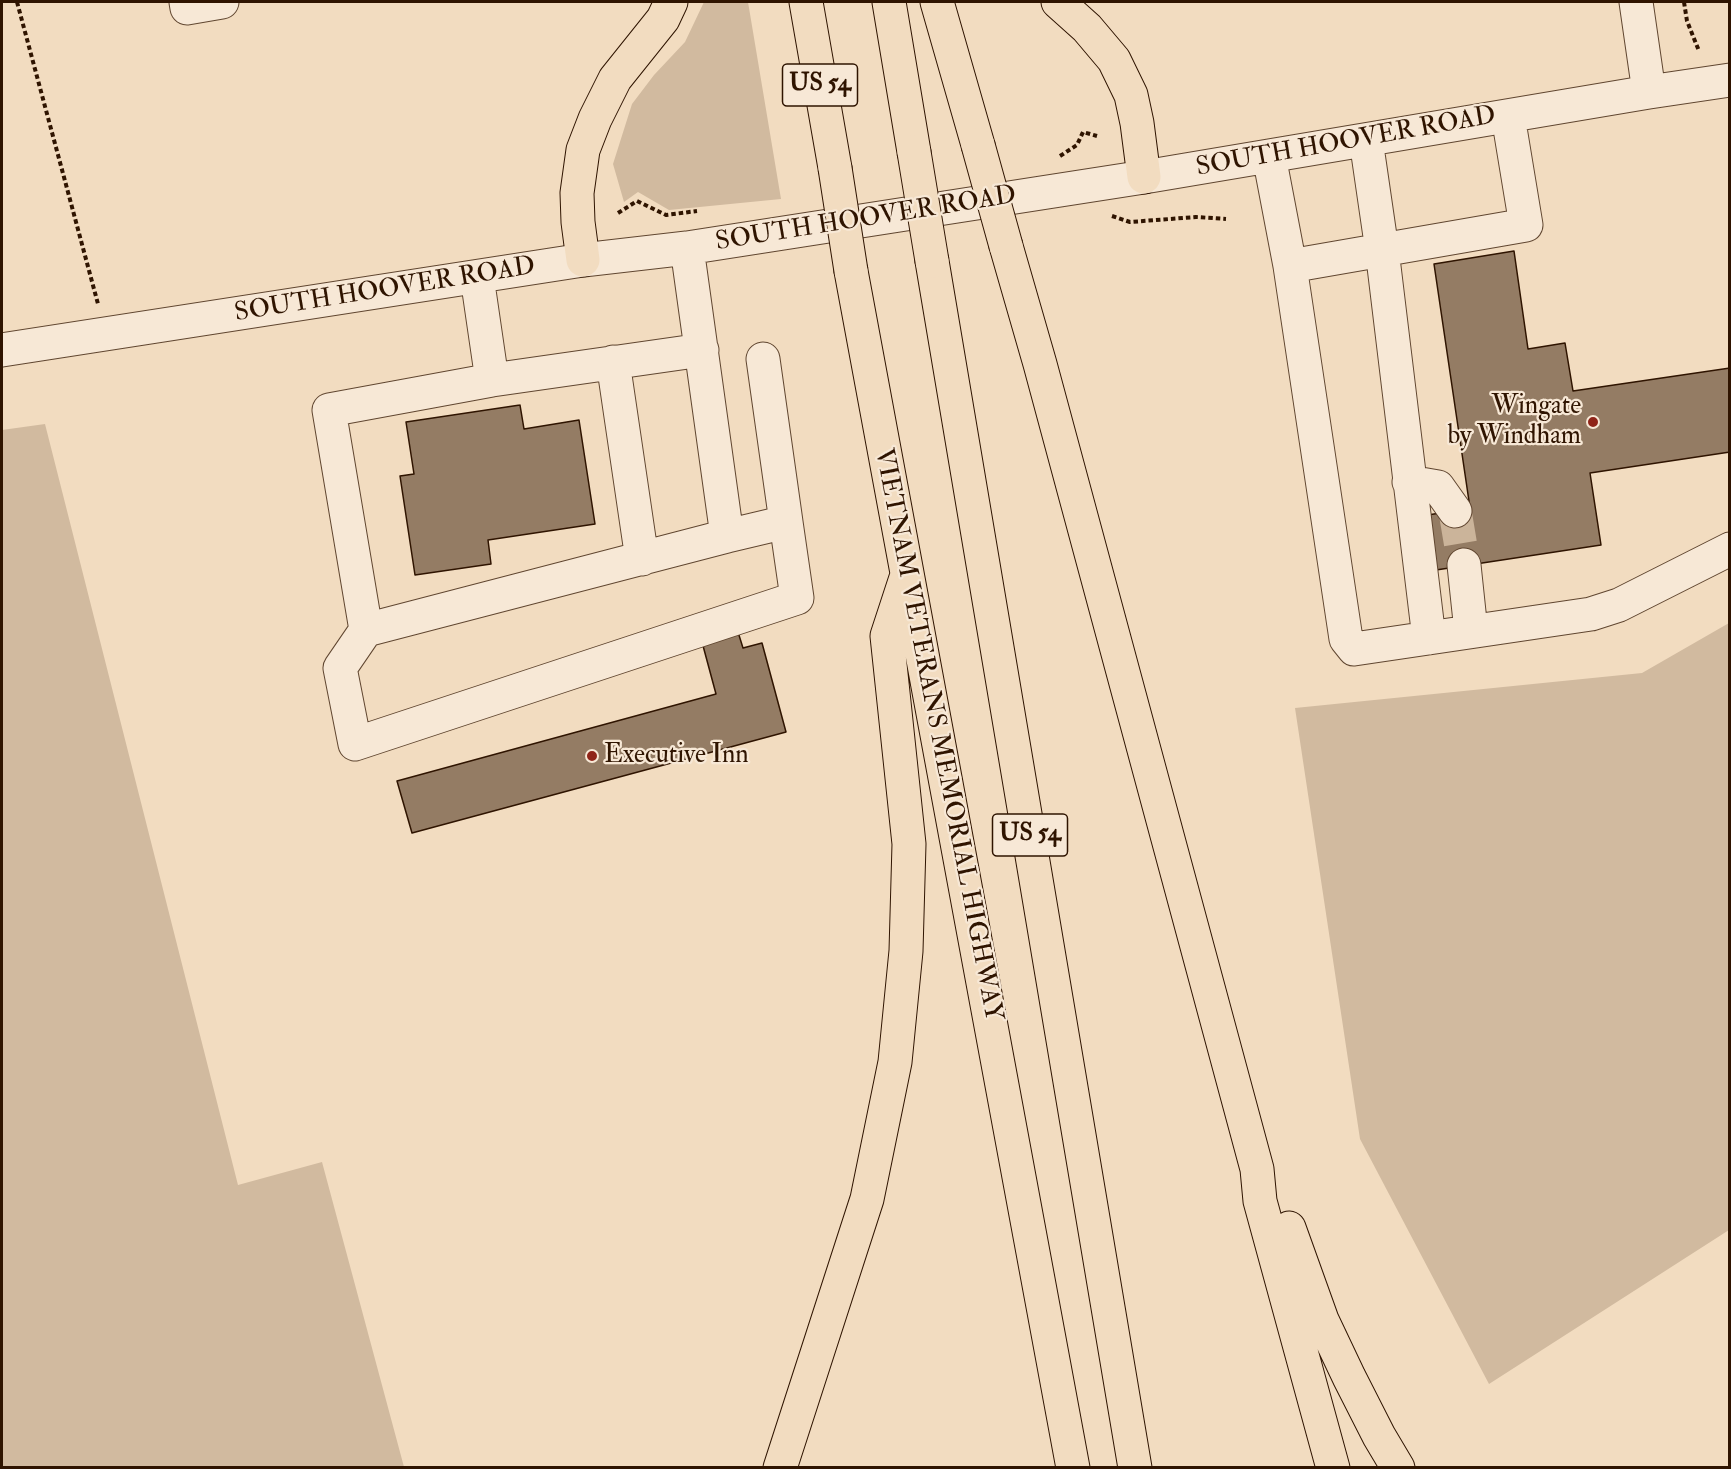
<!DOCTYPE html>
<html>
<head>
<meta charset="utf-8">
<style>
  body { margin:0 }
  #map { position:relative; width:1731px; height:1469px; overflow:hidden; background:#f2dcc0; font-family:"IM FELL Double Pica",serif }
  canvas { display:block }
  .frame { position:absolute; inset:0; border:3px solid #2f1400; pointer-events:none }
</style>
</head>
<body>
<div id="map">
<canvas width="1731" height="1469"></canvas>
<div class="frame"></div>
</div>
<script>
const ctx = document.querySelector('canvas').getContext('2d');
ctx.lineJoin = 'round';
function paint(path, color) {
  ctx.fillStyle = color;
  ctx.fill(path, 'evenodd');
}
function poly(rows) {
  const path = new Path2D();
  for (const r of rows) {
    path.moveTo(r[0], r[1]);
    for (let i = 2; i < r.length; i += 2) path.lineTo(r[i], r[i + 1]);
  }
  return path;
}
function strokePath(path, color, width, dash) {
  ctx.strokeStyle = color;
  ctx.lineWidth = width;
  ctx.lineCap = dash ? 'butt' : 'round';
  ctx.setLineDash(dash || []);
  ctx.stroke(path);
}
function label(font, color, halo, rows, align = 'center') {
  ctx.font = font + ' "IM FELL Double Pica",serif';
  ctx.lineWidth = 4.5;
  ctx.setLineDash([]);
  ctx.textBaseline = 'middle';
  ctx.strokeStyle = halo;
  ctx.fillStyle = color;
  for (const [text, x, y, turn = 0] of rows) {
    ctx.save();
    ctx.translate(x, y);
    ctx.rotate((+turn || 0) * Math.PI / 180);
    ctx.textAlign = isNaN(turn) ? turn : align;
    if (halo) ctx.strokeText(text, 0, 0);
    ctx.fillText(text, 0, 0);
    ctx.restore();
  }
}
const green = poly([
  [704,2,748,2,781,199,669,210,638,192,624,202,613,164,632,104,654,75,685,42],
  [45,424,238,1185,322,1162,404,1467,2,1467,2,430],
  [1729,623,1729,1230,1489,1384,1360,1139,1295,708,1642,673]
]);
const building = poly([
  [1514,251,1528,349,1565,343,1573,391,1730,368,1730,452,1590,473,1601,545,1436,570,1428,515,1470,508,1434,264,1514,251],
  [520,405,524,429,579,420,595,524,488,540,491,564,415,575,400,476,414,474,406,422,520,405],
  [738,632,743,648,762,643,786,732,412,833,397,781,716,694,702,642,738,632]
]);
const minorTunnel = poly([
  [1455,511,1464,565]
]);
const path = poly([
  [17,2,98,304],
  [1684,2,1687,21,1699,51],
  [1060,156,1077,145,1083,132,1097,136],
  [618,213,637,201,666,215,697,211],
  [1112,216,1130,222,1196,217,1226,219]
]);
const minor = poly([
  [186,2,187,8,222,2],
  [1636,2,1649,92],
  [1366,140,1382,250,1526,225,1508,116],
  [1269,156,1290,266,1382,250,1429,638],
  [1290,266,1346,639,1354,649,1591,614,1619,605,1730,549],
  [477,277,492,380,329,410,366,630,727,536,687,248],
  [2,350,583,260,687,248,1144,177,1649,92,1730,80],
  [763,359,786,522],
  [613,362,642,559],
  [492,380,702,350],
  [1409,482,1438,487,1455,511],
  [1464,565,1471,631],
  [366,630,340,668,355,744,797,598,786,522,727,536]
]);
const major = poly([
  [1058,2,1087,28,1114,60,1131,95,1137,123,1144,177],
  [583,260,578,222,577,193,583,150,595,119,615,79,663,19,671,2]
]);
const highway = poly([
  [806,2,835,168],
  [889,2,914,152],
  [937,2,978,145],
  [1006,246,1040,364,1257,1169,1260,1201,1333,1468],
  [932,261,1135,1468],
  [851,271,1073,1468],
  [1289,1228,1322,1320,1349,1377,1379,1436,1398,1468],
  [780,1468,867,1199,895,1062,906,951,909,844,887,636,906,578]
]);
const highwayBridge = poly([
  [978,145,1006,246],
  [914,152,932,261],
  [835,168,851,271]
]);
const markers = [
  [1593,422,6,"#8f2418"],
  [592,756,6,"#8f2418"]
];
const shields = [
  [820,85,75],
  [1030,835,75]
];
const shieldNames = [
  ["US 54",820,85],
  ["US 54",1030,835]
];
const streetNames = [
  ["SOUTH HOOVER ROAD",1346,143,-10],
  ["SOUTH HOOVER ROAD",866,220,-9],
  ["SOUTH HOOVER ROAD",385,291,-9],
  ["VIETNAM VETERANS MEMORIAL HIGHWAY",937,735,79]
];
const poiNames = [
  ["Wingate",1581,407],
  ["by Windham",1581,437],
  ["Executive Inn",604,756,"left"]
];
paint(green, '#d1ba9f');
paint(building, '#947c64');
strokePath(building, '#2f1400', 1.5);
strokePath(minorTunnel, '#cbb49a', 33, [33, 16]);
strokePath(minor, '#604630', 35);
strokePath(major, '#2f1400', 35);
strokePath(highway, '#2f1400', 35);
strokePath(path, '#2f1400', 4, [4.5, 3]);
strokePath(minor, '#f7e8d6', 33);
strokePath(major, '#f2dcc0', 33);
strokePath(highway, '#f2dcc0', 33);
strokePath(highwayBridge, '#2f1400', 35, []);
strokePath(highwayBridge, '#f2dcc0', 33);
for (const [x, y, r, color] of markers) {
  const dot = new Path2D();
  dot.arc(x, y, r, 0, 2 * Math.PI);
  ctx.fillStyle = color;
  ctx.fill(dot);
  strokePath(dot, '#f7e8d6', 2);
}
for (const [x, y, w] of shields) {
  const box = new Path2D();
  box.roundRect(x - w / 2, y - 21, w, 42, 4.5);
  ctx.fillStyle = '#f7e8d6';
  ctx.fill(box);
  strokePath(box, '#2f1400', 1.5);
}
label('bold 24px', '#2f1400', null, shieldNames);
label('26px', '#2f1400', '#f7e8d6', streetNames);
label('26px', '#2f1400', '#f7e8d6', poiNames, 'right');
</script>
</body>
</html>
